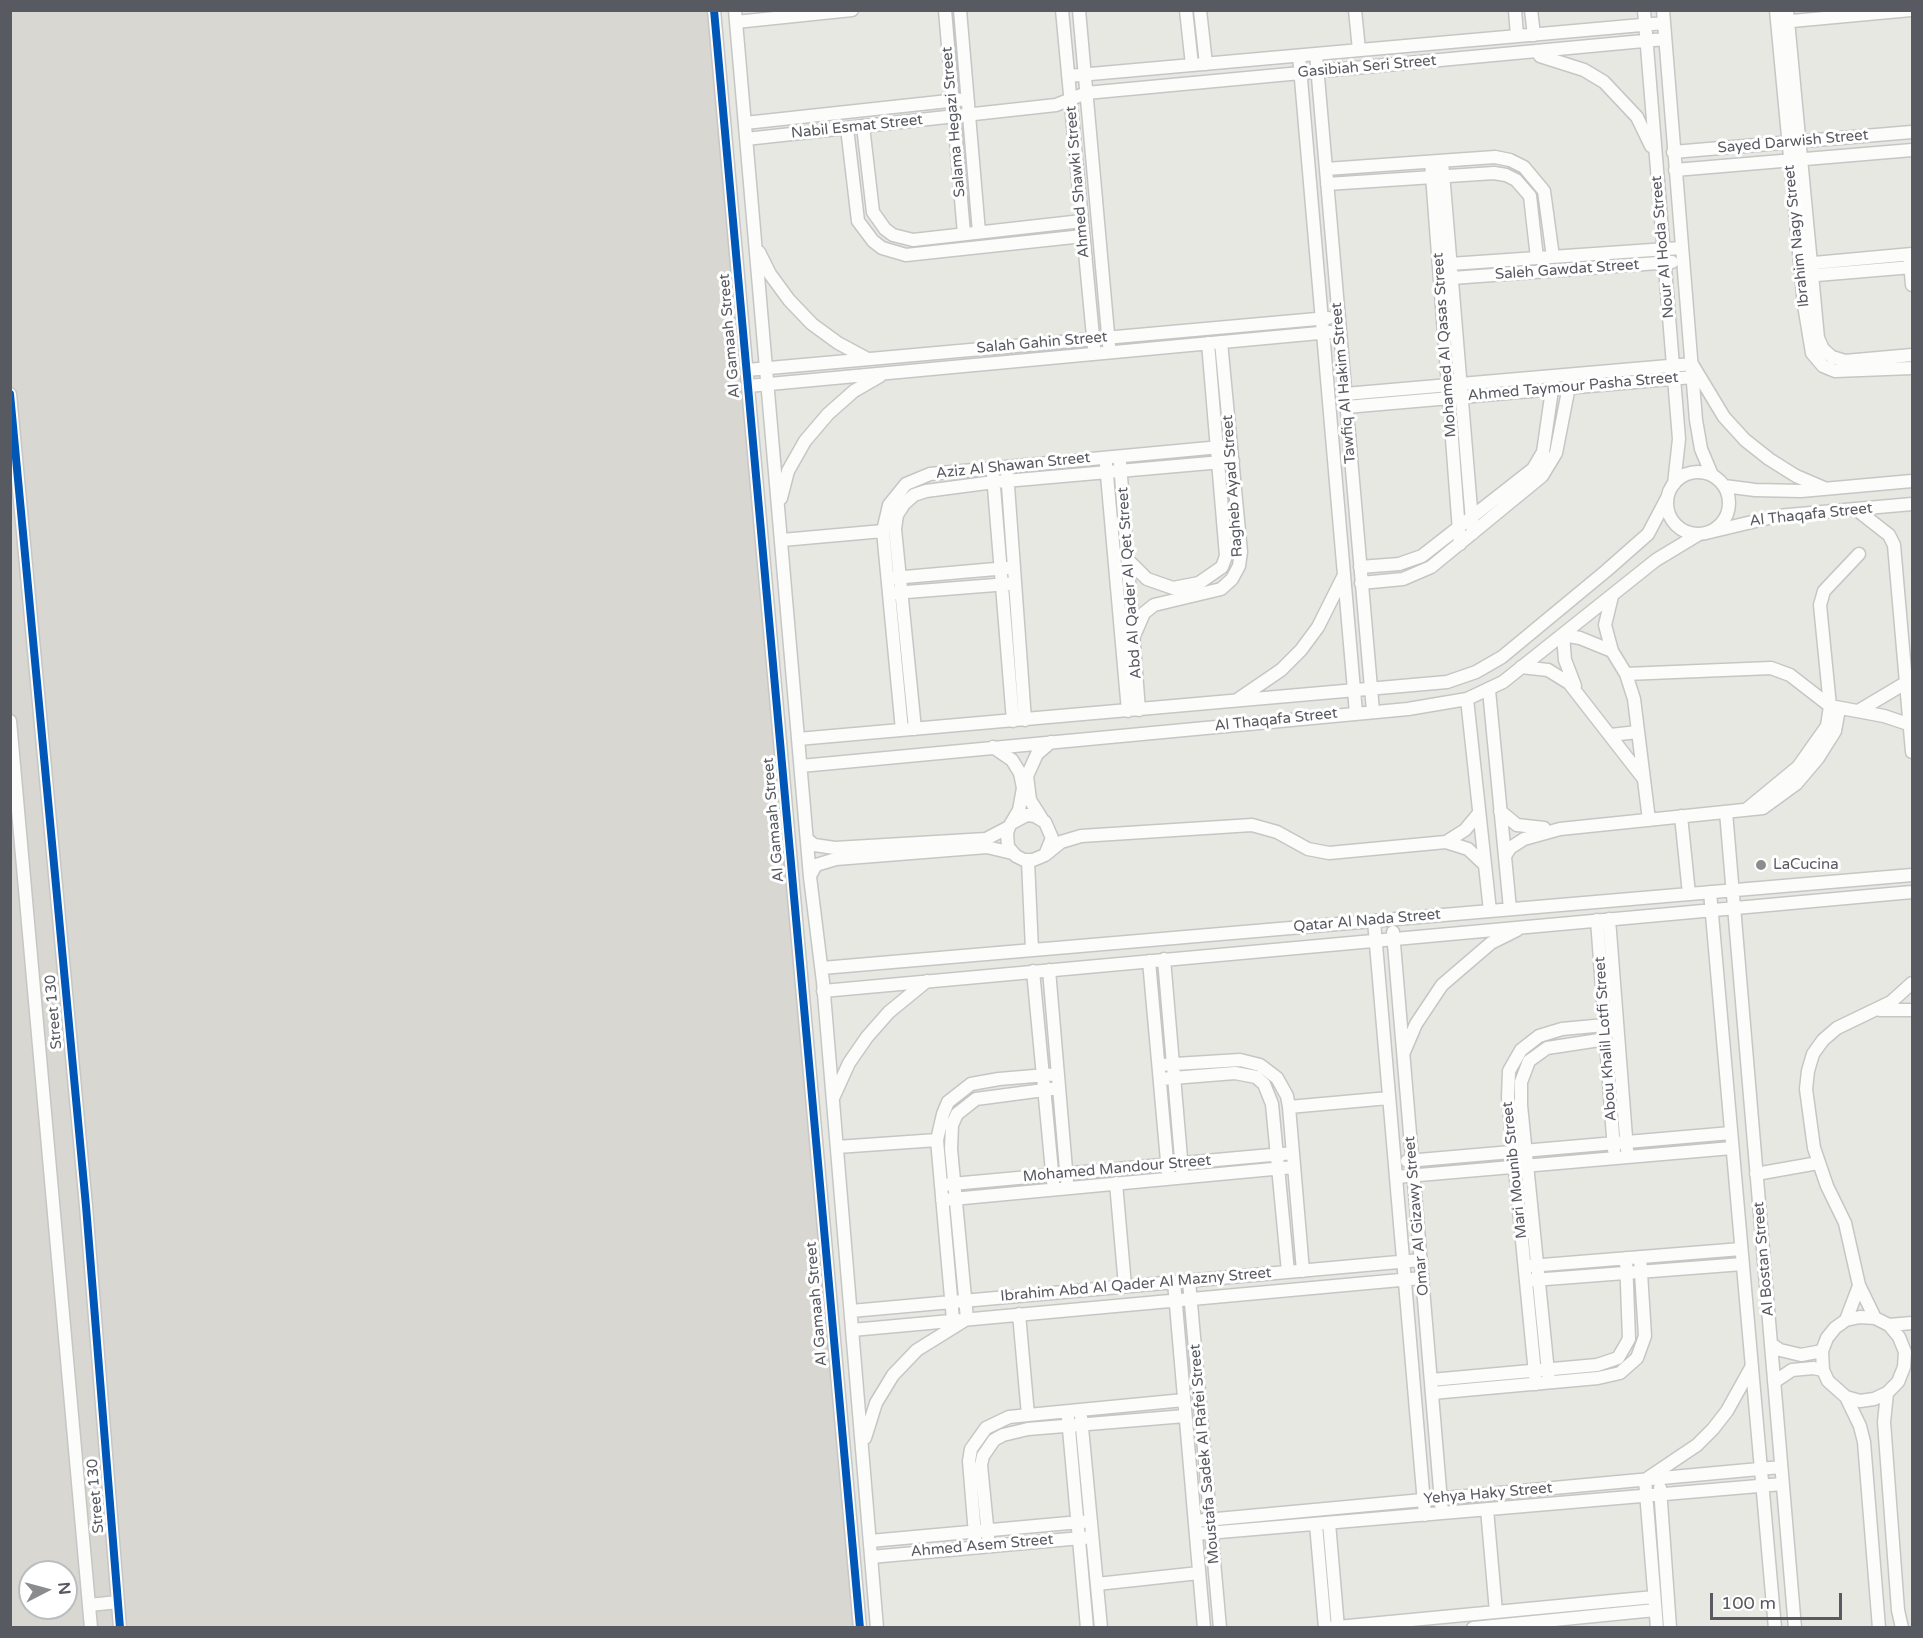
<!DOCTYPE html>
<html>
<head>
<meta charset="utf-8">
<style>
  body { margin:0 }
  #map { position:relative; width:1923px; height:1638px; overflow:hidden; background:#e8e8e2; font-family:"Varela Round",sans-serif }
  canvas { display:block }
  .frame { position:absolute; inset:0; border:12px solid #585a61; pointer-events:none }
  .north { position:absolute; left:18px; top:1560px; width:60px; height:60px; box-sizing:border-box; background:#fff; border:2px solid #bcbdc0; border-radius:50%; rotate:84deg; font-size:16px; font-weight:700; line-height:24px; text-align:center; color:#585a61 }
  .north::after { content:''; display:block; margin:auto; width:21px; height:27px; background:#8a8c8e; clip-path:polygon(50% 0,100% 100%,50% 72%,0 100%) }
  .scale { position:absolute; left:1710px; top:1593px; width:132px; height:27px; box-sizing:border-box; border:3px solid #585a61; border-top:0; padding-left:8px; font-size:18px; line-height:21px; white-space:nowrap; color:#585a61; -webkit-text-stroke:4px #fff; paint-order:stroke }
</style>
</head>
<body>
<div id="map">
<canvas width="1923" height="1638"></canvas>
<div class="frame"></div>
<div class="north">N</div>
<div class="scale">100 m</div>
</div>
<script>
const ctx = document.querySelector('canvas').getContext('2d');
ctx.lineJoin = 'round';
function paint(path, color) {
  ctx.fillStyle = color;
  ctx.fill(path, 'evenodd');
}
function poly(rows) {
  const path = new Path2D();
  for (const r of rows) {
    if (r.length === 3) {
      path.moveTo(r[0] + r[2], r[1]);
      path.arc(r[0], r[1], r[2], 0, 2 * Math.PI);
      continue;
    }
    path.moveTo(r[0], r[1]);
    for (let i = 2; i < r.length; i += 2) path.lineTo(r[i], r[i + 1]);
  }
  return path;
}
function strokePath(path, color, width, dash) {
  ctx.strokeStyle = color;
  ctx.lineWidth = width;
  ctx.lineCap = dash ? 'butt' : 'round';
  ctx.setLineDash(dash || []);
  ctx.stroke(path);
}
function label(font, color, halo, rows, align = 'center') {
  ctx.font = font + ' "Varela Round",sans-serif';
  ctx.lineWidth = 6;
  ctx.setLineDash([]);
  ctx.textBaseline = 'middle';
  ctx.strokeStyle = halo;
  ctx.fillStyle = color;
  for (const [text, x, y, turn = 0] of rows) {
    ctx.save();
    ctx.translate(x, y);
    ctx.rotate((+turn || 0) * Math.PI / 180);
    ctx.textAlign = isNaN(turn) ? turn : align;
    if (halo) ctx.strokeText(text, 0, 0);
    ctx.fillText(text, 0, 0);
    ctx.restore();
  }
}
const industrial = poly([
  [11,11,718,11,862,1627,11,1628],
  [30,1572,66,1572,66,1608,30,1608]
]);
const minor = poly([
  [714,10,860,1628],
  [735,10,810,877,823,982,877,1628],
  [945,10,964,234],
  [960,10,979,232],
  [1062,10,1094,347],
  [1079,10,1109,345],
  [1186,10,1192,65],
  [1200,10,1206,64],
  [1355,10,1359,50],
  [1515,10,1517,36],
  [1531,10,1534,35],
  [1644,10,1679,439,1674,484],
  [1663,10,1696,420,1701,449,1712,475],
  [1776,10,1804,305,1812,353,1823,366,1835,371,1912,368],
  [1787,10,1818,338,1823,349,1832,357,1845,361,1912,355],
  [736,22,852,10],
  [1781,22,1911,10],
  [1316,54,1373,711],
  [1299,56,1356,713],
  [1540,56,1584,70,1604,82,1637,117,1651,146],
  [1068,76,1664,23],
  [745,123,967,99],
  [863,126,873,212,885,229,893,235,913,240,1082,221],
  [847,128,858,221,873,241,882,248,906,255,1083,236],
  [746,139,1056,105,1086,93,1665,39],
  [1673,152,1912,132],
  [1442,161,1473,533],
  [1431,162,1460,544],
  [1326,169,1495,157,1510,160,1524,167,1544,191,1553,257],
  [1675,170,1912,150],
  [1327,184,1494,173,1506,175,1516,180,1530,196,1537,258],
  [759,252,770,274,789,300,812,324,838,343,866,358],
  [1910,261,1912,285],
  [1450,264,1681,248],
  [1803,264,1912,254],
  [1805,276,1912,267],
  [1452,278,1672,262],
  [747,370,1328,318],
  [748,386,1330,332],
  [10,394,86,1206,120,1628],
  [1345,394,1692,364,1724,417,1745,440,1769,459,1796,476,1824,488],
  [1346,407,1693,377],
  [1120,463,1139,710],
  [1106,464,1128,711],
  [1698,503,31],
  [1007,472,1025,720],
  [993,475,1013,721],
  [1724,486,1755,490,1801,491,1912,481],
  [781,498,788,471,805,441,828,414,854,391,880,376],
  [1857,510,1889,535,1894,545,1912,752],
  [1710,532,1777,516,1912,504],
  [782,540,883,531],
  [1128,560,1147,579,1173,588,1199,583,1222,567,1226,556,1208,343],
  [1360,567,1399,564,1422,556,1533,469,1543,452,1553,383],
  [893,578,1007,568],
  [1361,583,1403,579,1431,567,1542,476,1556,453,1570,381],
  [894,593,1008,584],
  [1612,596,1605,625,1612,651,1626,674,1634,699,1649,820],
  [1134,636,1144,613,1154,605,1221,589,1232,579,1239,566,1241,552,1221,342],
  [1521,667,1548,670,1569,683,1643,778],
  [1626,674,1771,668,1790,675,1830,706,1884,716,1911,725],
  [1575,686,1565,660,1563,635,1580,638,1612,651],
  [1489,690,1510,909],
  [1467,699,1490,911],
  [1237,700,1281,670,1301,650,1318,627,1344,575],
  [1860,710,1907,682],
  [10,721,91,1628],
  [915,729,895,529,897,515,904,504,914,495,926,491,994,482,1233,461],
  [902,730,883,531,889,505,906,484,930,474,1231,446],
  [1610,735,1638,732],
  [798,739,1447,682,1476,672,1502,657,1606,571,1648,534,1667,498],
  [993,747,1012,760,1020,773,1023,788,1019,810,1009,827,1007,833,1008,847,1016,856,1024,860,1033,860,1045,855,1052,838,1045,822,1035,816,1027,815,1012,823],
  [801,766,1408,709,1467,699,1503,682,1656,560,1699,534],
  [1747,809,1798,767,1827,726,1830,706,1820,605,1824,591,1859,554],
  [1500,811,1517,825,1544,828],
  [1726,812,1795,1628],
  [1681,816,1689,894],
  [1042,819,1030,800,1027,776,1037,754,1051,742],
  [807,839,814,845,835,848,986,839,1009,827],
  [1446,842,1465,830,1479,813],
  [1045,855,1061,842,1081,836,1252,825,1277,832,1308,849,1329,853,1446,842,1468,849,1485,865],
  [1505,856,1510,848,1524,839,1560,829,1763,808,1796,784,1818,758,1835,731,1839,709],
  [1028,861,1032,950],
  [810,876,816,865,836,859,987,847,1012,853],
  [1710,892,1775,1628],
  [1609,919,1627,1150],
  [1597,920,1614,1150],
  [1374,921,1425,1515],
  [1393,932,1442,1513],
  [1164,959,1182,1170],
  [1149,961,1168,1172],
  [822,968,1912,875],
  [1049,970,1067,1181],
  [1033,971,1053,1182],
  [823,991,1912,892],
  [1880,1010,1912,1010],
  [1404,1052,1416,1024,1442,985,1491,943,1517,930],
  [1159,1065,1240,1060,1260,1065,1277,1078,1287,1096,1289,1107,1303,1271],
  [1160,1079,1235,1073,1256,1077,1264,1084,1272,1104,1288,1272],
  [834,1096,849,1063,867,1037,889,1012,927,981],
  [1289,1107,1389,1098],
  [837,1147,937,1140],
  [1407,1161,1731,1133],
  [1756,1174,1818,1163],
  [1396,1177,1732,1148],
  [1116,1183,1125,1286],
  [941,1185,1293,1153],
  [942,1200,1294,1167],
  [1530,1266,1741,1249],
  [1533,1280,1743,1264],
  [1189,1281,1220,1628],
  [1174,1282,1204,1628],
  [851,1311,1421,1260],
  [1019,1314,1028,1415],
  [1875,1318,1859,1285,1845,1223,1827,1186,1814,1148,1806,1089,1808,1071,1813,1054,1823,1040,1837,1028,1891,1002,1912,983],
  [953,1320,937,1140,943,1114,948,1102,971,1084,999,1079,1058,1074],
  [1846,1320,1859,1286],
  [1889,1325,1912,1323],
  [852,1330,1422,1278],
  [1771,1344,1780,1350,1801,1355,1822,1351],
  [1431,1380,1597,1365,1618,1358,1629,1339,1626,1258],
  [1549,1382,1521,1105,1521,1082,1529,1061,1547,1048,1606,1039],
  [1774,1382,1792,1370,1813,1368,1823,1370],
  [1536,1384,1508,1097,1509,1071,1521,1050,1539,1036,1562,1029,1605,1025],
  [1432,1393,1598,1378,1620,1373,1637,1358,1645,1336,1640,1257],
  [1887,1393,1874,1399,1860,1401,1846,1397,1828,1381,1823,1370,1822,1351,1827,1338,1835,1328,1846,1320,1860,1317,1875,1318,1889,1325,1899,1337,1905,1352,1904,1367,1898,1382,1887,1393,1884,1422,1898,1610,1902,1628],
  [1846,1397,1860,1426,1864,1442,1879,1628],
  [1081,1417,1101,1628],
  [1068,1418,1087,1628],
  [865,1438,876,1403,893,1375,917,1350,967,1319,951,1149,952,1125,957,1114,976,1099,1059,1088],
  [1660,1488,1670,1628],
  [1487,1509,1496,1612],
  [1195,1521,1781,1467],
  [1329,1523,1338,1628],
  [1316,1524,1325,1628],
  [1196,1534,1782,1484],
  [870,1541,1091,1521],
  [989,1546,981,1465,983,1456,994,1440,1003,1435,1028,1429,1185,1416],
  [976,1547,969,1461,971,1449,986,1428,1009,1417,1028,1415,1184,1400],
  [871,1557,1092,1537],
  [1097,1584,1199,1573],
  [89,1605,118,1602],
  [1327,1628,1654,1597],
  [1473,1628,1655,1610],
  [1657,1628,1645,1480,1697,1445,1713,1429,1727,1411,1752,1366]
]);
const cycleway = poly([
  [714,10,860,1628],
  [10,394,86,1206,120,1628]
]);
const markers = [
  [1761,865,6,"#8a8c8e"]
];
const streetNames = [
  ["Gasibiah Seri Street",1367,67,-5],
  ["Salama Hegazi Street",954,122,-95],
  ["Nabil Esmat Street",857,127,-6],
  ["Sayed Darwish Street",1793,142,-5],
  ["Ahmed Shawki Street",1078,182,-95],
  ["Ibrahim Nagy Street",1797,236,-96],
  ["Nour Al Hoda Street",1663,247,-95],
  ["Saleh Gawdat Street",1567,270,-4],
  ["Al Gamaah Street",730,336,-95],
  ["Salah Gahin Street",1042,343,-5],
  ["Mohamed Al Qasas Street",1445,345,-94],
  ["Tawfiq Al Hakim Street",1344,383,-95],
  ["Ahmed Taymour Pasha Street",1573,387,-5],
  ["Aziz Al Shawan Street",1013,466,-6],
  ["Ragheb Ayad Street",1233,486,-94],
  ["Al Thaqafa Street",1811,515,-6],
  ["Abd Al Qader Al Qet Street",1130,583,-94],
  ["Al Thaqafa Street",1276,720,-6],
  ["Al Gamaah Street",774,820,-95],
  ["Qatar Al Nada Street",1367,921,-5],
  ["Street 130",54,1012,-95],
  ["Abou Khalil Lotfi Street",1606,1039,-94],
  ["Mohamed Mandour Street",1117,1169,-5],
  ["Mari Mounib Street",1515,1170,-96],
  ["Omar Al Gizawy Street",1417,1216,-95],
  ["Al Bostan Street",1764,1259,-95],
  ["Ibrahim Abd Al Qader Al Mazny Street",1136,1285,-5],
  ["Al Gamaah Street",817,1304,-95],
  ["Moustafa Sadek Al Rafei Street",1205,1454,-95],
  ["Yehya Haky Street",1488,1494,-5],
  ["Street 130",96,1496,-95],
  ["Ahmed Asem Street",982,1546,-5]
];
const poiNames = [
  ["LaCucina",1773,865]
];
paint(industrial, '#d8d7d1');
strokePath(minor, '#c6c6c6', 15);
strokePath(minor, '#fcfcfb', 12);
strokePath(cycleway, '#0057b8', 8);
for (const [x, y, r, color] of markers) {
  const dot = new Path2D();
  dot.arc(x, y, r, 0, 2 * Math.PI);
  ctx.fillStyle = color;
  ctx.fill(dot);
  strokePath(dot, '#fff', 2);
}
label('15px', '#585a61', '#fff', streetNames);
label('15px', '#585a61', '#fff', poiNames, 'left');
</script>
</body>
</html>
